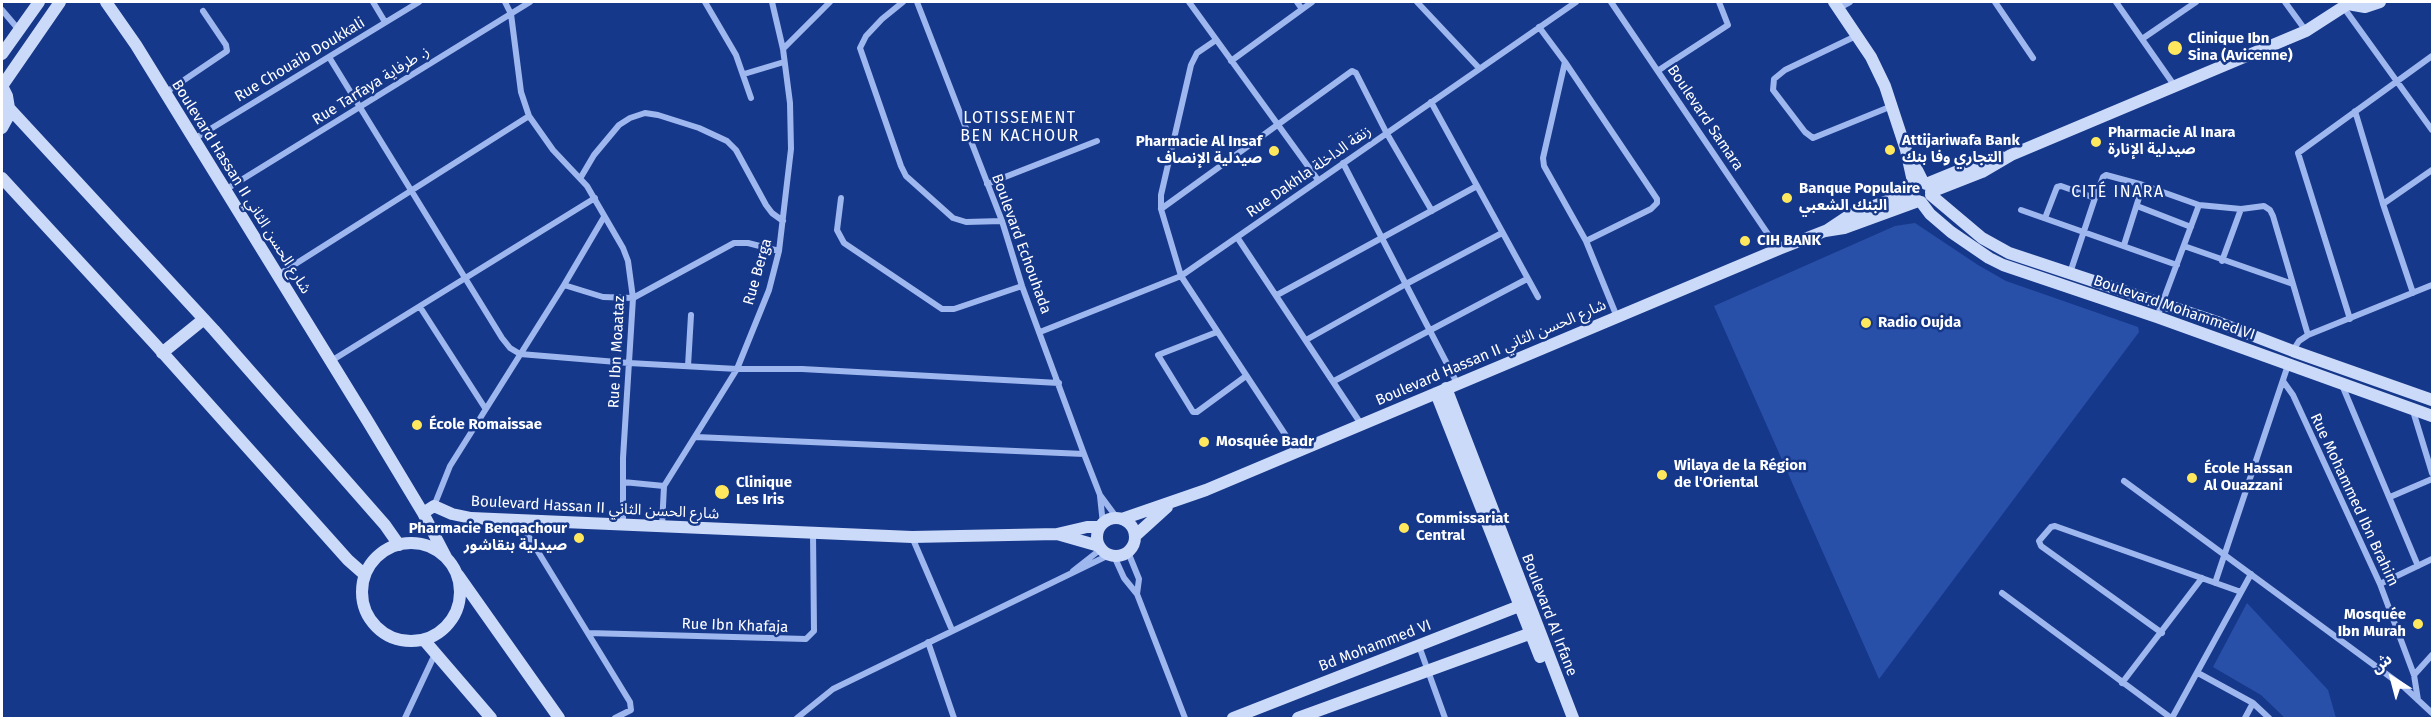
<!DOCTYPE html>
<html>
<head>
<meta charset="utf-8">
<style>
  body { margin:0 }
  #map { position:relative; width:2434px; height:720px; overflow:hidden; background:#16388a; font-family:"Fira Sans","Noto Sans Arabic",sans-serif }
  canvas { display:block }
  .frame { position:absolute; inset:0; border:3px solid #fff; pointer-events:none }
  .north { position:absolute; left:2362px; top:648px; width:60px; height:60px; -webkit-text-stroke:4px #16388a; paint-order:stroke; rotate:324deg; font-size:16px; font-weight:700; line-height:24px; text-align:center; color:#fff }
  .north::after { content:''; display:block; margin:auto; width:21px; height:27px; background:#fff; clip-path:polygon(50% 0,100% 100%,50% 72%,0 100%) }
</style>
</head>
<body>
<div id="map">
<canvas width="2434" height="720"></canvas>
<div class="frame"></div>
<div class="north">ش</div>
</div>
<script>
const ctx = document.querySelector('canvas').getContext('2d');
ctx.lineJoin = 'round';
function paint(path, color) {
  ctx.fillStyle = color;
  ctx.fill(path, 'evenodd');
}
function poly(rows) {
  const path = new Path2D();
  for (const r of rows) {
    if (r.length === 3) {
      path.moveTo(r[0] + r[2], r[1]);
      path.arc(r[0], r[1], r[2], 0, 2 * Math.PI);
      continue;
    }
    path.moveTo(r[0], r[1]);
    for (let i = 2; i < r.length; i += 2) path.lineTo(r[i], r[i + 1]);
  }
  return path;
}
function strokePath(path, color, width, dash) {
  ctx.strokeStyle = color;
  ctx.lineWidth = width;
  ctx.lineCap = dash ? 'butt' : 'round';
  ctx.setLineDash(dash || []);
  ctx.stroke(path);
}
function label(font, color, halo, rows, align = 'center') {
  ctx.font = font + ' "Fira Sans","Noto Sans Arabic",sans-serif';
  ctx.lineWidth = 5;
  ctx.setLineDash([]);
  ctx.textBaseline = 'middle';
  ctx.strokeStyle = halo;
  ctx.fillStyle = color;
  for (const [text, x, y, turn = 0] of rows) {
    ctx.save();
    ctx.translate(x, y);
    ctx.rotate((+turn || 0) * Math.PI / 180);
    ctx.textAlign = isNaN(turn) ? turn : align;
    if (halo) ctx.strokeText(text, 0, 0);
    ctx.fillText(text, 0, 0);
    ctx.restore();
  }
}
const green = poly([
  [1915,223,1978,265,2006,281,2138,327,2139,332,1879,679,1714,306,1895,226],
  [2247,603,2328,690,2336,718,2285,718,2261,695,2213,667]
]);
const street = poly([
  [373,2,385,22],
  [505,2,511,14,521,92,529,116,553,150,587,186,623,248,628,261,633,298,623,458,623,524],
  [705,2,736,55,751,98],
  [903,2,882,19,866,36,860,48,901,166,906,176,953,218,966,222,1002,221],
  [917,2,1002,221,1022,286,1084,454,1100,495,1117,518],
  [1189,2,1318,180],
  [1297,2,1302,9],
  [1417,2,1479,68],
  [1611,2,1778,249],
  [1995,2,2033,58],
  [2116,2,2174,85],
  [2285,2,2306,31],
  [1839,8,1850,2],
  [2344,8,2432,130],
  [2,10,19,30],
  [1539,27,1565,62,1543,158,1544,166,1586,241,1617,317],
  [1856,36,1785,70,1774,79,1773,90,1805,132,1813,138,1892,106],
  [2142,39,2196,2],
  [1216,40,1197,53,1191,65,1161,195,1161,209,1181,276,1296,451],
  [783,49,830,2],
  [329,57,502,338,510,348,520,354,629,363,737,369,802,369,1059,383],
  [1231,61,1312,2],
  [1565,62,1657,199,1657,203,1651,209,1586,241],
  [1659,70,1728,25,1719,2],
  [744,74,784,62],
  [165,93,227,51,226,45,203,11],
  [1431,102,1538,297],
  [2355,111,2383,204,2413,293],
  [194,139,419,2],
  [1343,163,1457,383],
  [581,177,594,155,619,125,630,118,645,113,658,115,699,128,727,141,736,150,766,205,772,213,783,221],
  [987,184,1097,141],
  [225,190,530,2],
  [841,198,837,230,844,243,942,309,954,309,1022,286],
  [2383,204,2432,170],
  [2137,206,2191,227],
  [1161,209,1352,71,1356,73,1386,132,1432,211],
  [2021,210,2177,265],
  [2045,218,2057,187,2061,186,2095,198],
  [1237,237,1361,424],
  [2124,245,2143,185],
  [2184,246,2293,284],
  [2222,261,2241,209],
  [2070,273,2095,198,2103,177,2106,175,2143,185,2199,205,2241,209,2264,206,2270,210,2273,216,2308,335],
  [278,275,529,116],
  [564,285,603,297,633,298,734,243,748,243,779,251],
  [1277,295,1477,186],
  [420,307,485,408],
  [2157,317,2199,205],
  [2350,319,2298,153,2432,56],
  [1040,332,1181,276,1576,2],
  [1217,332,1158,355,1193,412,1197,412,1246,376],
  [1306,340,1406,284,1502,233],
  [2292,352,2299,341,2308,335,2432,285],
  [331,361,595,198],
  [688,366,691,315],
  [1334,381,1527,279],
  [2283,381,2293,395,2380,584,2414,675,2418,700],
  [2342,385,2418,566],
  [2413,411,2432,473],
  [696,437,1084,454],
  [2124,481,2404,687,2432,713],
  [623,482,664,486],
  [1100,496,1103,524],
  [2390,497,2432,479],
  [434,506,450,466,564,285,604,217],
  [518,519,630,702,631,710,615,718],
  [662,526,664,486,737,369,769,290,779,251,791,149,790,103,783,49,772,2],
  [912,537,952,630],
  [1128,552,1139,579,1137,594],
  [1114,556,1124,578,1137,594,1185,718],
  [1073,571,1101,549],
  [2215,583,2289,362],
  [2380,584,2432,559],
  [2002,593,2171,718],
  [588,633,806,639,814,631,813,533],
  [2162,633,2041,546,2039,541,2051,527,2055,526,2241,592],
  [928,642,954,718],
  [1419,646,1445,718],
  [2198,673,2253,703],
  [2414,675,2432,655],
  [2122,683,2202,578],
  [405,718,435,654],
  [797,718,833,689,1109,555],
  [2172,718,2251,574],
  [2245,718,2253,703,2269,718]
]);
const secondary = poly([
  [106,2,136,45,367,420,423,513,447,559],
  [1834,2,1871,57,1885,86,1906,150,1914,186],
  [2348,4,2365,7,2380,2],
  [2,54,39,2],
  [2,86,60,2],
  [2,86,7,96,9,108,8,117,2,128],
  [9,108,214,330,385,525,399,545],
  [1909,154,1923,182],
  [2,178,154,343,348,560,365,575],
  [1926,184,1970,166,2001,157],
  [1931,192,1982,172,2011,155,2306,31,2351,2],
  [1931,195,1982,238,2009,253,2220,323,2293,351,2432,400],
  [1921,202,1930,214,1951,232,1989,258,2003,265,2157,317,2432,416],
  [1826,231,1850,215,1912,192],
  [162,353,204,319],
  [1446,388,1573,718],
  [1436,393,1540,657],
  [423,513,434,506,452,514,471,518,912,537,1057,534,1087,527,1100,527],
  [1116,537,19],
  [1122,519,1206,490,1779,249,1825,231,1844,228,1918,201],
  [1057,534,1099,546],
  [1135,536,1167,507],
  [411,592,49],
  [458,575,559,718],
  [424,640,491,718],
  [1233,718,1527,603],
  [1298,718,1537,631]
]);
const markers = [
  [2175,48,8,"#ffe85d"],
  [2096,142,6,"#ffe85d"],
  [1890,150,6,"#ffe85d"],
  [1274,151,6,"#ffe85d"],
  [1787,198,6,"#ffe85d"],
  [1745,241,6,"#ffe85d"],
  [1866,323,6,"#ffe85d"],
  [417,425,6,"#ffe85d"],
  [1204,442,6,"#ffe85d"],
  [1662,475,6,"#ffe85d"],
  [2192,478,6,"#ffe85d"],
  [722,492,8,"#ffe85d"],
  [1404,528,6,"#ffe85d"],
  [579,538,6,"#ffe85d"],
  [2418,624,6,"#ffe85d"]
];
const poiNames = [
  ["Clinique Ibn",2188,39],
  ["Sina (Avicenne)",2188,56],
  ["Pharmacie Al Inara",2108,133],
  ["صيدلية الإنارة",2108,150],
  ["Attijariwafa Bank",1902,141],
  ["التجاري وفا بنك",1902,158],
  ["Pharmacie Al Insaf",1262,142,"right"],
  ["صيدلية الإنصاف",1262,159,"right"],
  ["Banque Populaire",1799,189],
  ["البنك الشعبي",1799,206],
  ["CIH BANK",1757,241],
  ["Radio Oujda",1878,323],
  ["École Romaissae",429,425],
  ["Mosquée Badr",1216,442],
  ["Wilaya de la Région",1674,466],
  ["de l'Oriental",1674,483],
  ["École Hassan",2204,469],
  ["Al Ouazzani",2204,486],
  ["Clinique",736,483],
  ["Les Iris",736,500],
  ["Commissariat",1416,519],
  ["Central",1416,536],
  ["Pharmacie Benqachour",567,529,"right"],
  ["صيدلية بنقاشور",567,546,"right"],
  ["Mosquée",2406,615,"right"],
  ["Ibn Murah",2406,632,"right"]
];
const streetNames = [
  ["Rue Chouaib Doukkali",300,60,-31],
  ["Rue Tarfaya ز. طرفاية",371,86,-32],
  ["Boulevard Samara",1705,118,56],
  ["Rue Dakhla زنقة الداخلة",1309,172,-35],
  ["Boulevard Hassan II شارع الحسن الثاني",241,187,58],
  ["Boulevard Echouhada",1021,244,70],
  ["Rue Berga",758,272,-74],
  ["Boulevard Mohammed VI",2174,308,19],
  ["Rue Ibn Moaataz",617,352,-87],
  ["Boulevard Hassan II شارع الحسن الثاني",1491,353,-23],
  ["Rue Mohammed Ibn Brahim",2354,500,65],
  ["Boulevard Hassan II شارع الحسن الثاني",595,508,3],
  ["Boulevard Al Irfane",1549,615,69],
  ["Rue Ibn Khafaja",735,626,2],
  ["Bd Mohammed VI",1375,646,-21]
];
const neighbourhoodNames = [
  ["LOTISSEMENT",1020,119],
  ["BEN KACHOUR",1020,137],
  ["CITÉ INARA",2118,193]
];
paint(green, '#2950a9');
strokePath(street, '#9fb7ef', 6);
strokePath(secondary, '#ccdafa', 12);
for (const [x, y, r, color] of markers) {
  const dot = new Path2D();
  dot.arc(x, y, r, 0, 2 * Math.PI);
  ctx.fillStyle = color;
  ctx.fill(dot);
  strokePath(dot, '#16388a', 2);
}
label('bold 15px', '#fff', '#16388a', poiNames, 'left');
label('15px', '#fff', '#16388a', streetNames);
ctx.letterSpacing = '1.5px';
label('16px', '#fff', '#16388a', neighbourhoodNames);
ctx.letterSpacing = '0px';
</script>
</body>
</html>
